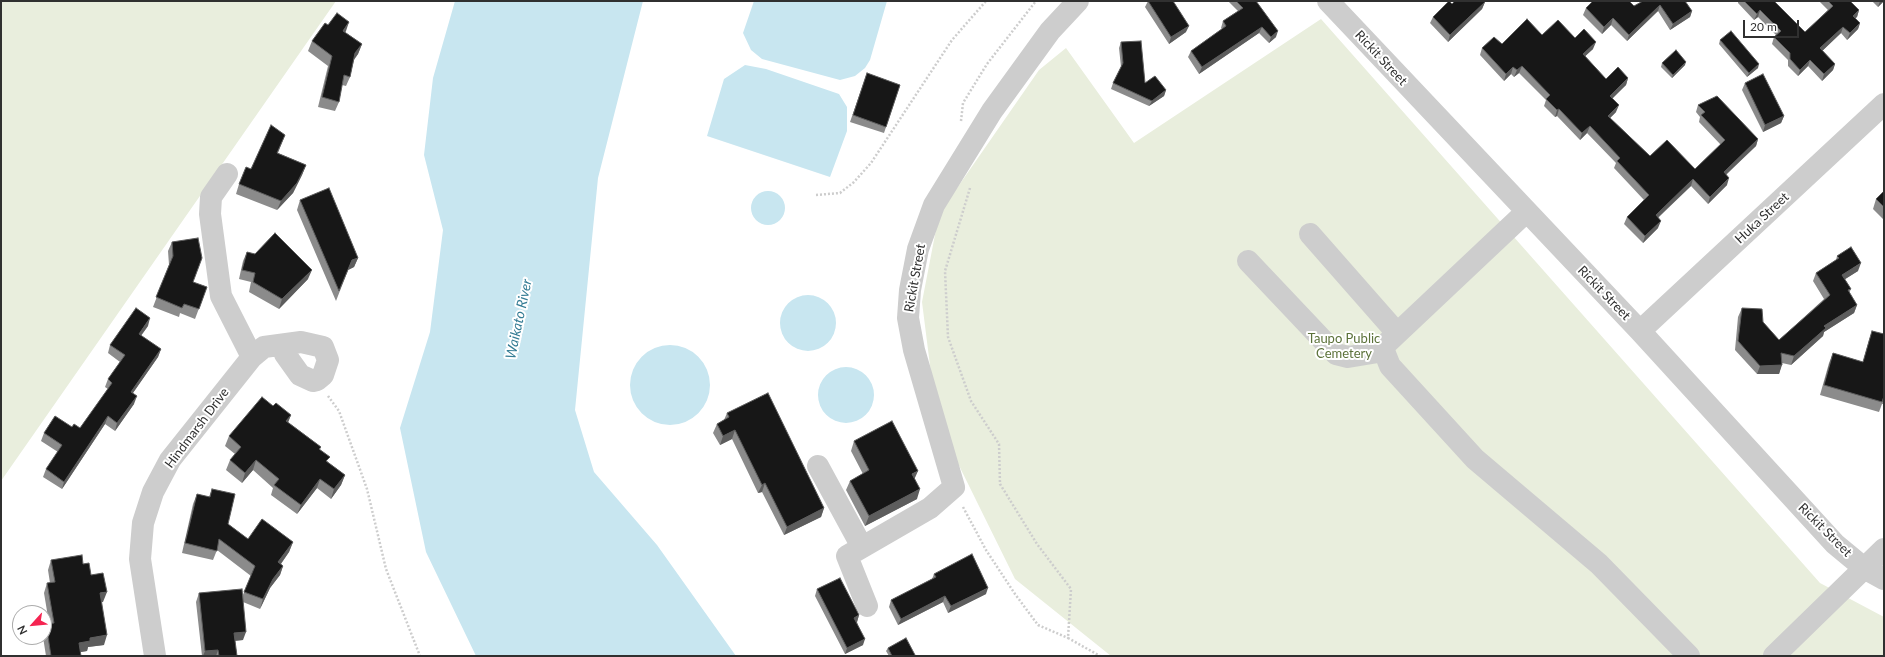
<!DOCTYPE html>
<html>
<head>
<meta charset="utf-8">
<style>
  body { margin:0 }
  #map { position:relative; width:1885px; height:657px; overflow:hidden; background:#fff; font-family:Lato,sans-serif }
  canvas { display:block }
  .frame { position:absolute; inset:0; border:2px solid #303030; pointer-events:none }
  .north { position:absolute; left:12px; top:605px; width:40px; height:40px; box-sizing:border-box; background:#fff; border:1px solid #acacac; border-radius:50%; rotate:243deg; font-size:11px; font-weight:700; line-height:16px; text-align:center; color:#303030 }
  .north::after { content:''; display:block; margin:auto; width:14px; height:18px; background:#f52451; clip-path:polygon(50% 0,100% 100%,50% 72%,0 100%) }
  .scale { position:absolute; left:1743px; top:20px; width:56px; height:18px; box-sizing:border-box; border:2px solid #303030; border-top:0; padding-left:5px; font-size:12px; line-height:14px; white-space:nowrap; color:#303030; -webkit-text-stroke:3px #fff; paint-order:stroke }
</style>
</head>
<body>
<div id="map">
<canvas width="1885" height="657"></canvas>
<div class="frame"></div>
<div class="north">N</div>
<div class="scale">20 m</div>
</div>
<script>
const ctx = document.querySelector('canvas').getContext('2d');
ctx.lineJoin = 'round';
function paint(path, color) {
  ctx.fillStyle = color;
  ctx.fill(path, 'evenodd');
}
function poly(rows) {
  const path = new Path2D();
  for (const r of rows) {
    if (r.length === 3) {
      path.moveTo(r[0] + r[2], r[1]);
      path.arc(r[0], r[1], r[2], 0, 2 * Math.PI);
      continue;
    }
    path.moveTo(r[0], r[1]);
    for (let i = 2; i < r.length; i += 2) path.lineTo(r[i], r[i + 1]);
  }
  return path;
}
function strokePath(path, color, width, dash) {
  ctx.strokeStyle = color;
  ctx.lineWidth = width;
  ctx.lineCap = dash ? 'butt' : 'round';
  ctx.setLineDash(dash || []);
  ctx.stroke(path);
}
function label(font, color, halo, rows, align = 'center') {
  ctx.font = font + ' Lato,sans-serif';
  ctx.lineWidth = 4;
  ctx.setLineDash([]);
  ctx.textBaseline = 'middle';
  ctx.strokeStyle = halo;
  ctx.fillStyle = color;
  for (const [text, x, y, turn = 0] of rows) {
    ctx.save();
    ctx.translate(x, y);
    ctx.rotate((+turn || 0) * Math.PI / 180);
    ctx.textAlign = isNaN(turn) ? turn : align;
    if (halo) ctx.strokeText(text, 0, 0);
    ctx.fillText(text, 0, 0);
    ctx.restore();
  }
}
const green = poly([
  [1,1,336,1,1,481],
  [1321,19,1820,583,1884,617,1884,656,1111,656,1015,579,937,421,922,302,939,214,1039,70,1066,48,1134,143]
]);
const water = poly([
  [455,1,643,1,598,178,575,410,594,472,657,545,736,656,476,656,426,552,400,428,430,332,443,230,424,155,433,78],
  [754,1,887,1,870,60,865,68,855,76,840,80,762,59,751,50,743,33],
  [745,65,766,69,839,94,847,107,847,131,830,177,707,136,724,79],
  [768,208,17],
  [808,323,28],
  [670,385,40],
  [846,395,28]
]);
const path = poly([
  [961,121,963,103,987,64,1036,1],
  [970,188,945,271,948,337,971,401,999,444,1000,484,1037,544,1071,589,1068,638,1100,656],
  [816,195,840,193,854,182,871,163,952,40,986,1],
  [328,396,339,411,367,489,386,569,420,656],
  [963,507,986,550,1015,594,1038,625,1068,638]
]);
const minor = poly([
  [1328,1,1640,331,1835,544,1864,568,1884,579],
  [227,174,211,197,210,214,221,296,252,357],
  [1526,212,1386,344,1384,351,1390,366,1475,459,1599,564,1689,656],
  [1310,234,1397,333],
  [1248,261,1336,354,1348,357,1384,351],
  [1640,331,1884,104],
  [818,466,862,547],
  [867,606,847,556,930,508,954,487,914,350,908,318,910,290,918,249,934,205,992,111,1050,31,1078,1],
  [155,656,140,559,143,523,153,492,170,460,252,357,264,347,301,342,323,347,328,360,323,375,317,380,313,381,300,375,285,354,283,346],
  [1774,656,1884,549]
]);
const wall = poly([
  [1148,1,1173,1,1186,32,1169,44,1145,7],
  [1228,1,1256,1,1276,37,1269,43,1259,33,1199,74,1188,57,1191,51,1222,29,1221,28,1223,21,1238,11],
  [1643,1,1692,11,1690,17,1670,30,1658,11,1627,41,1611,25,1602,34,1583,15,1586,8,1634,6],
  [1738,1,1774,1,1805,32,1828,10,1819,1,1850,1,1859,10,1857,17,1855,18,1860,23,1858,29,1847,40,1841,33,1822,51,1835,64,1833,70,1822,81,1808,66,1798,76,1788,66,1788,60,1772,44,1774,37,1776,35,1758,17,1754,20,1738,3],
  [1872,1,1884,1,1878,7],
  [1485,2,1482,9,1448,42,1430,23,1433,17,1452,4],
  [328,25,346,31,345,32,362,44,358,54,354,60,350,77,346,86,342,85,339,102,335,111,318,107,328,66,308,51,312,41],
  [1542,35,1575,38,1593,49,1585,56,1606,79,1628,78,1626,85,1612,98,1616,112,1610,118,1650,156,1695,169,1721,145,1699,122,1700,117,1696,112,1698,105,1758,139,1756,146,1726,175,1727,185,1708,204,1691,186,1658,218,1658,228,1643,243,1624,224,1627,217,1644,200,1614,168,1616,163,1587,133,1580,140,1557,116,1555,117,1544,106,1546,100,1519,73,1514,77,1511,74,1504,81,1480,55,1482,48],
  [1720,40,1758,68,1747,77,1719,44],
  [1121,42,1145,83,1166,90,1164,96,1149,106,1111,89,1113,83,1121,67,1119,48],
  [1662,63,1685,65,1672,78,1661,67],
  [867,73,900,85,884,133,850,122],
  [1745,83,1784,116,1781,123,1763,132,1742,90],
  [285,135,278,153,306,165,302,175,293,193,277,210,236,194,239,184,251,169],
  [1884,191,1884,220,1873,209,1876,199],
  [300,200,358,258,354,267,348,270,336,301,297,210],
  [172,242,193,282,207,287,195,319,180,313,179,317,153,307,169,265,168,251],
  [247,252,308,279,279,309,249,292,251,282,239,279,243,261],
  [1837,256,1858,271,1845,279,1851,289,1849,293,1857,305,1854,313,1824,332,1823,336,1791,365,1782,363,1779,374,1757,374,1735,350,1738,317,1742,308,1763,322,1779,340,1824,299,1813,281,1816,273,1836,260],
  [148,326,141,336,161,349,158,357,133,393,134,404,115,431,105,424,62,489,43,477,46,469,58,452,41,441,44,433,72,427,80,428,108,389,105,387,108,379,120,362,108,353,110,345],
  [1872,331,1884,334,1884,404,1882,404,1879,412,1820,395,1829,363,1833,353,1863,362,1869,340],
  [273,406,291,415,288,422,321,447,320,450,328,462,345,475,341,485,331,499,317,488,297,514,271,495,273,488,253,470,242,483,226,470,230,460,235,454,225,446,229,436],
  [727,413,824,508,821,517,784,535,762,492,758,493,732,439,720,445,713,433,717,424,724,420],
  [854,441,915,479,917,499,865,526,846,490,850,481,863,474,851,451],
  [212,489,228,524,248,539,293,542,289,552,281,564,283,566,280,575,270,588,260,609,243,602,243,640,235,641,237,656,202,656,196,602,199,593,242,597,251,576,217,550,213,560,182,553,193,504,197,494,209,497],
  [51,560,83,564,91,575,103,602,102,602,104,645,88,647,87,651,80,652,81,656,46,656,43,637,44,637,44,629,46,624,49,623,44,593,47,583,50,583,48,570],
  [934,574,986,594,948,613,943,602,898,625,889,607,891,600,932,579],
  [817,589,859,615,857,622,863,645,845,654,815,596],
  [888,648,915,655,914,656,889,656,886,651]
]);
const shadedWall = poly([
  [1880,1,1884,1,1878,7],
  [1485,2,1482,9,1448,42,1450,35],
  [1660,5,1658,11,1627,41,1629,35],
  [1760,10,1758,17,1754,20,1757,14],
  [1859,10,1857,17,1851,22,1853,16],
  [1692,11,1690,17,1670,30,1673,24],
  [1613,18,1611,25,1602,34,1604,27],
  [349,22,346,31,340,40,343,31],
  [1860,23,1858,29,1847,40,1850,33],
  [1189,26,1186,32,1169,44,1171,37],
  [1262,27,1259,33,1199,74,1202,67],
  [1843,27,1841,33,1818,55,1820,48],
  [1278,31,1276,37,1269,43,1271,37],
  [1596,42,1593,49,1580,61,1583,54],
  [362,44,358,54,352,62,355,53],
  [1810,60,1808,66,1798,76,1800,70],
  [1686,62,1685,65,1672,78,1673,75],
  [1759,64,1758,68,1747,77,1749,73],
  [1835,64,1833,70,1822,81,1824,74],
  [1522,66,1519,73,1514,77,1517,70],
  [1513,67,1511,74,1504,81,1506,74],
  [1628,78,1626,85,1608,103,1610,96],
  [1166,90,1164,96,1149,106,1152,101],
  [1619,105,1616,112,1605,123,1608,116],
  [1559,109,1557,116,1555,117,1557,110],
  [1784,116,1781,123,1763,132,1765,125],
  [1590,126,1587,133,1580,140,1582,133],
  [1758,139,1756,146,1721,179,1724,172],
  [306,165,302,175,293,193,277,210,281,201],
  [1729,178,1727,185,1708,204,1710,197],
  [1693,179,1691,186,1653,222,1656,215],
  [1661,221,1658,228,1643,243,1645,236],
  [358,258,354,267,348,270,336,301,352,260],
  [1861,263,1858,271,1839,283,1842,275],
  [312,270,308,279,279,309,282,299],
  [1857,305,1854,313,1824,332,1823,336,1791,365,1794,356,1824,326],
  [150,318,148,326,136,342,139,334],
  [161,349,158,357,128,400,131,392],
  [1782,365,1779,374,1757,374,1760,366],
  [137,396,134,404,115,431,117,423],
  [291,415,287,425,286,421],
  [108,416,105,424,62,489,64,482],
  [735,430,732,439,720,445,723,436],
  [256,460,253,470,242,483,245,473],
  [918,471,914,480,912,474],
  [345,475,341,485,331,499,334,489],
  [320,479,317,488,297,514,301,505],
  [765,483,762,492,758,493,762,485],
  [920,489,917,499,865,526,869,516],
  [824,508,821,517,784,535,787,527],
  [293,542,289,552,275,572,278,562],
  [283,566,280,575,270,588,260,609,263,599,273,579],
  [988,588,986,594,948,613,951,606],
  [107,592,103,602,97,603,100,593],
  [945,596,943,602,898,625,901,619],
  [859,615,857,622,852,624,854,618],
  [246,632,243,640,231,641,234,633],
  [107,635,104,645,88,647,87,651,75,653,79,643,90,638],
  [865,639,863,645,845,654,847,648],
  [218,650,216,656,203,656,205,651]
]);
const building = poly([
  [1148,1,1173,1,1189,26,1171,37,1148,1],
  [1236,1,1256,1,1278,31,1271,37,1262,27,1202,67,1191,51,1226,26,1223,21,1243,8,1236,1],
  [1449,1,1452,4,1455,1,1483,1,1485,2,1450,35,1433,17,1449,1],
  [1593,1,1629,1,1634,6,1643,1,1685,1,1692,11,1673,24,1660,5,1629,35,1613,18,1604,27,1586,8,1593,1],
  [1744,1,1774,1,1805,32,1833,6,1828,1,1850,1,1859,10,1853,16,1860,23,1850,33,1843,27,1820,48,1835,64,1824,74,1810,60,1800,70,1790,59,1790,53,1774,37,1781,31,1760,10,1757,14,1744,1],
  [337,13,349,22,343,31,362,44,355,53,350,77,344,75,339,102,322,97,332,56,312,41,325,23,328,25,337,13],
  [1527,19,1542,35,1558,20,1575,38,1584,29,1596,42,1583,54,1606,79,1618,67,1628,78,1610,96,1619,105,1608,116,1650,156,1667,140,1695,169,1725,140,1701,115,1705,112,1698,105,1717,96,1758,139,1724,172,1729,178,1710,197,1693,179,1656,215,1661,221,1645,236,1627,217,1649,195,1617,161,1620,158,1590,126,1582,133,1559,109,1557,110,1546,99,1550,95,1522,66,1517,70,1513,67,1506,74,1482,48,1494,37,1502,44,1527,19],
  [1731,31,1759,64,1749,73,1720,40,1731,31],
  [1141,41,1145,83,1155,76,1166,90,1152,101,1113,83,1123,63,1121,42,1141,41],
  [1676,50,1686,62,1673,75,1662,63,1676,50],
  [867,73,900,85,886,127,853,115,867,73],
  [1763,74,1784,116,1765,125,1745,83,1763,74],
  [271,125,285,135,277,153,306,165,297,183,281,201,239,184,246,167,251,169,271,125],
  [329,188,358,258,352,260,339,291,300,200,329,188],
  [1884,191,1884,207,1876,199,1884,191],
  [275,233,312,270,282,299,253,282,255,273,242,270,247,252,255,254,275,233],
  [198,238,202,258,193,282,207,287,199,309,184,304,182,308,156,297,173,256,172,242,198,238],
  [1851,247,1861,263,1842,275,1851,289,1848,290,1857,305,1824,326,1826,328,1794,356,1781,353,1782,365,1760,366,1738,341,1742,308,1762,309,1763,322,1779,340,1830,295,1816,273,1839,258,1837,256,1851,247],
  [136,308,150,318,139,334,161,349,131,392,137,396,117,423,108,416,64,482,46,469,62,445,44,433,55,416,72,427,74,424,80,428,112,383,108,379,125,355,110,345,136,308],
  [1872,331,1884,334,1884,396,1882,402,1824,385,1833,353,1863,362,1872,331],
  [768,393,824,508,787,527,765,483,762,485,735,430,723,436,717,424,729,417,727,413,768,393],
  [262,397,273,406,276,403,291,415,286,421,321,447,319,449,330,457,326,461,345,475,334,489,320,479,301,505,274,485,279,479,256,460,245,473,230,460,241,447,229,436,262,397],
  [892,421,918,471,912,474,920,489,869,516,850,481,869,470,854,441,892,421],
  [212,489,235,494,228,524,248,539,262,519,293,542,278,562,283,566,273,579,263,599,244,592,255,566,219,539,217,551,185,543,197,494,210,497,212,489],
  [972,554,988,588,951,606,945,596,901,619,891,600,936,577,934,574,972,554],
  [82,555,83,564,89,563,91,575,103,573,107,592,100,593,107,635,90,638,90,641,79,643,81,656,51,656,46,624,54,623,47,583,55,582,51,560,82,555],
  [840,578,859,615,854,618,865,639,847,648,817,589,840,578],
  [242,589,246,632,234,633,237,656,219,656,218,650,205,651,199,593,242,589],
  [906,638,915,655,913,656,892,656,888,648,906,638]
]);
const streetNames = [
  ["Rickit Street",1381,58,47],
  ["Huka Street",1762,218,-43],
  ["Rickit Street",915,278,-80],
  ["Rickit Street",1604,293,46],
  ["Hindmarsh Drive",197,428,-53],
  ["Rickit Street",1825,530,45]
];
const parkNames = [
  ["Taupo Public",1344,339],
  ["Cemetery",1344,354]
];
const waterNames = [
  ["Waikato River",519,319,-78]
];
paint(green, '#e9eedd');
paint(water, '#c8e6f0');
strokePath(path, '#cdcdcd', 2.5, [2, 2]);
strokePath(minor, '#cdcdcd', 22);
paint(wall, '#8b8b8b');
paint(shadedWall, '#5d5d5d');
paint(building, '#171717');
strokePath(building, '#5d5d5d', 1);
label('13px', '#303030', '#fff', streetNames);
label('13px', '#5b7139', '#fff', parkNames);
label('italic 14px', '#347c94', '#fff', waterNames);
</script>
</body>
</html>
